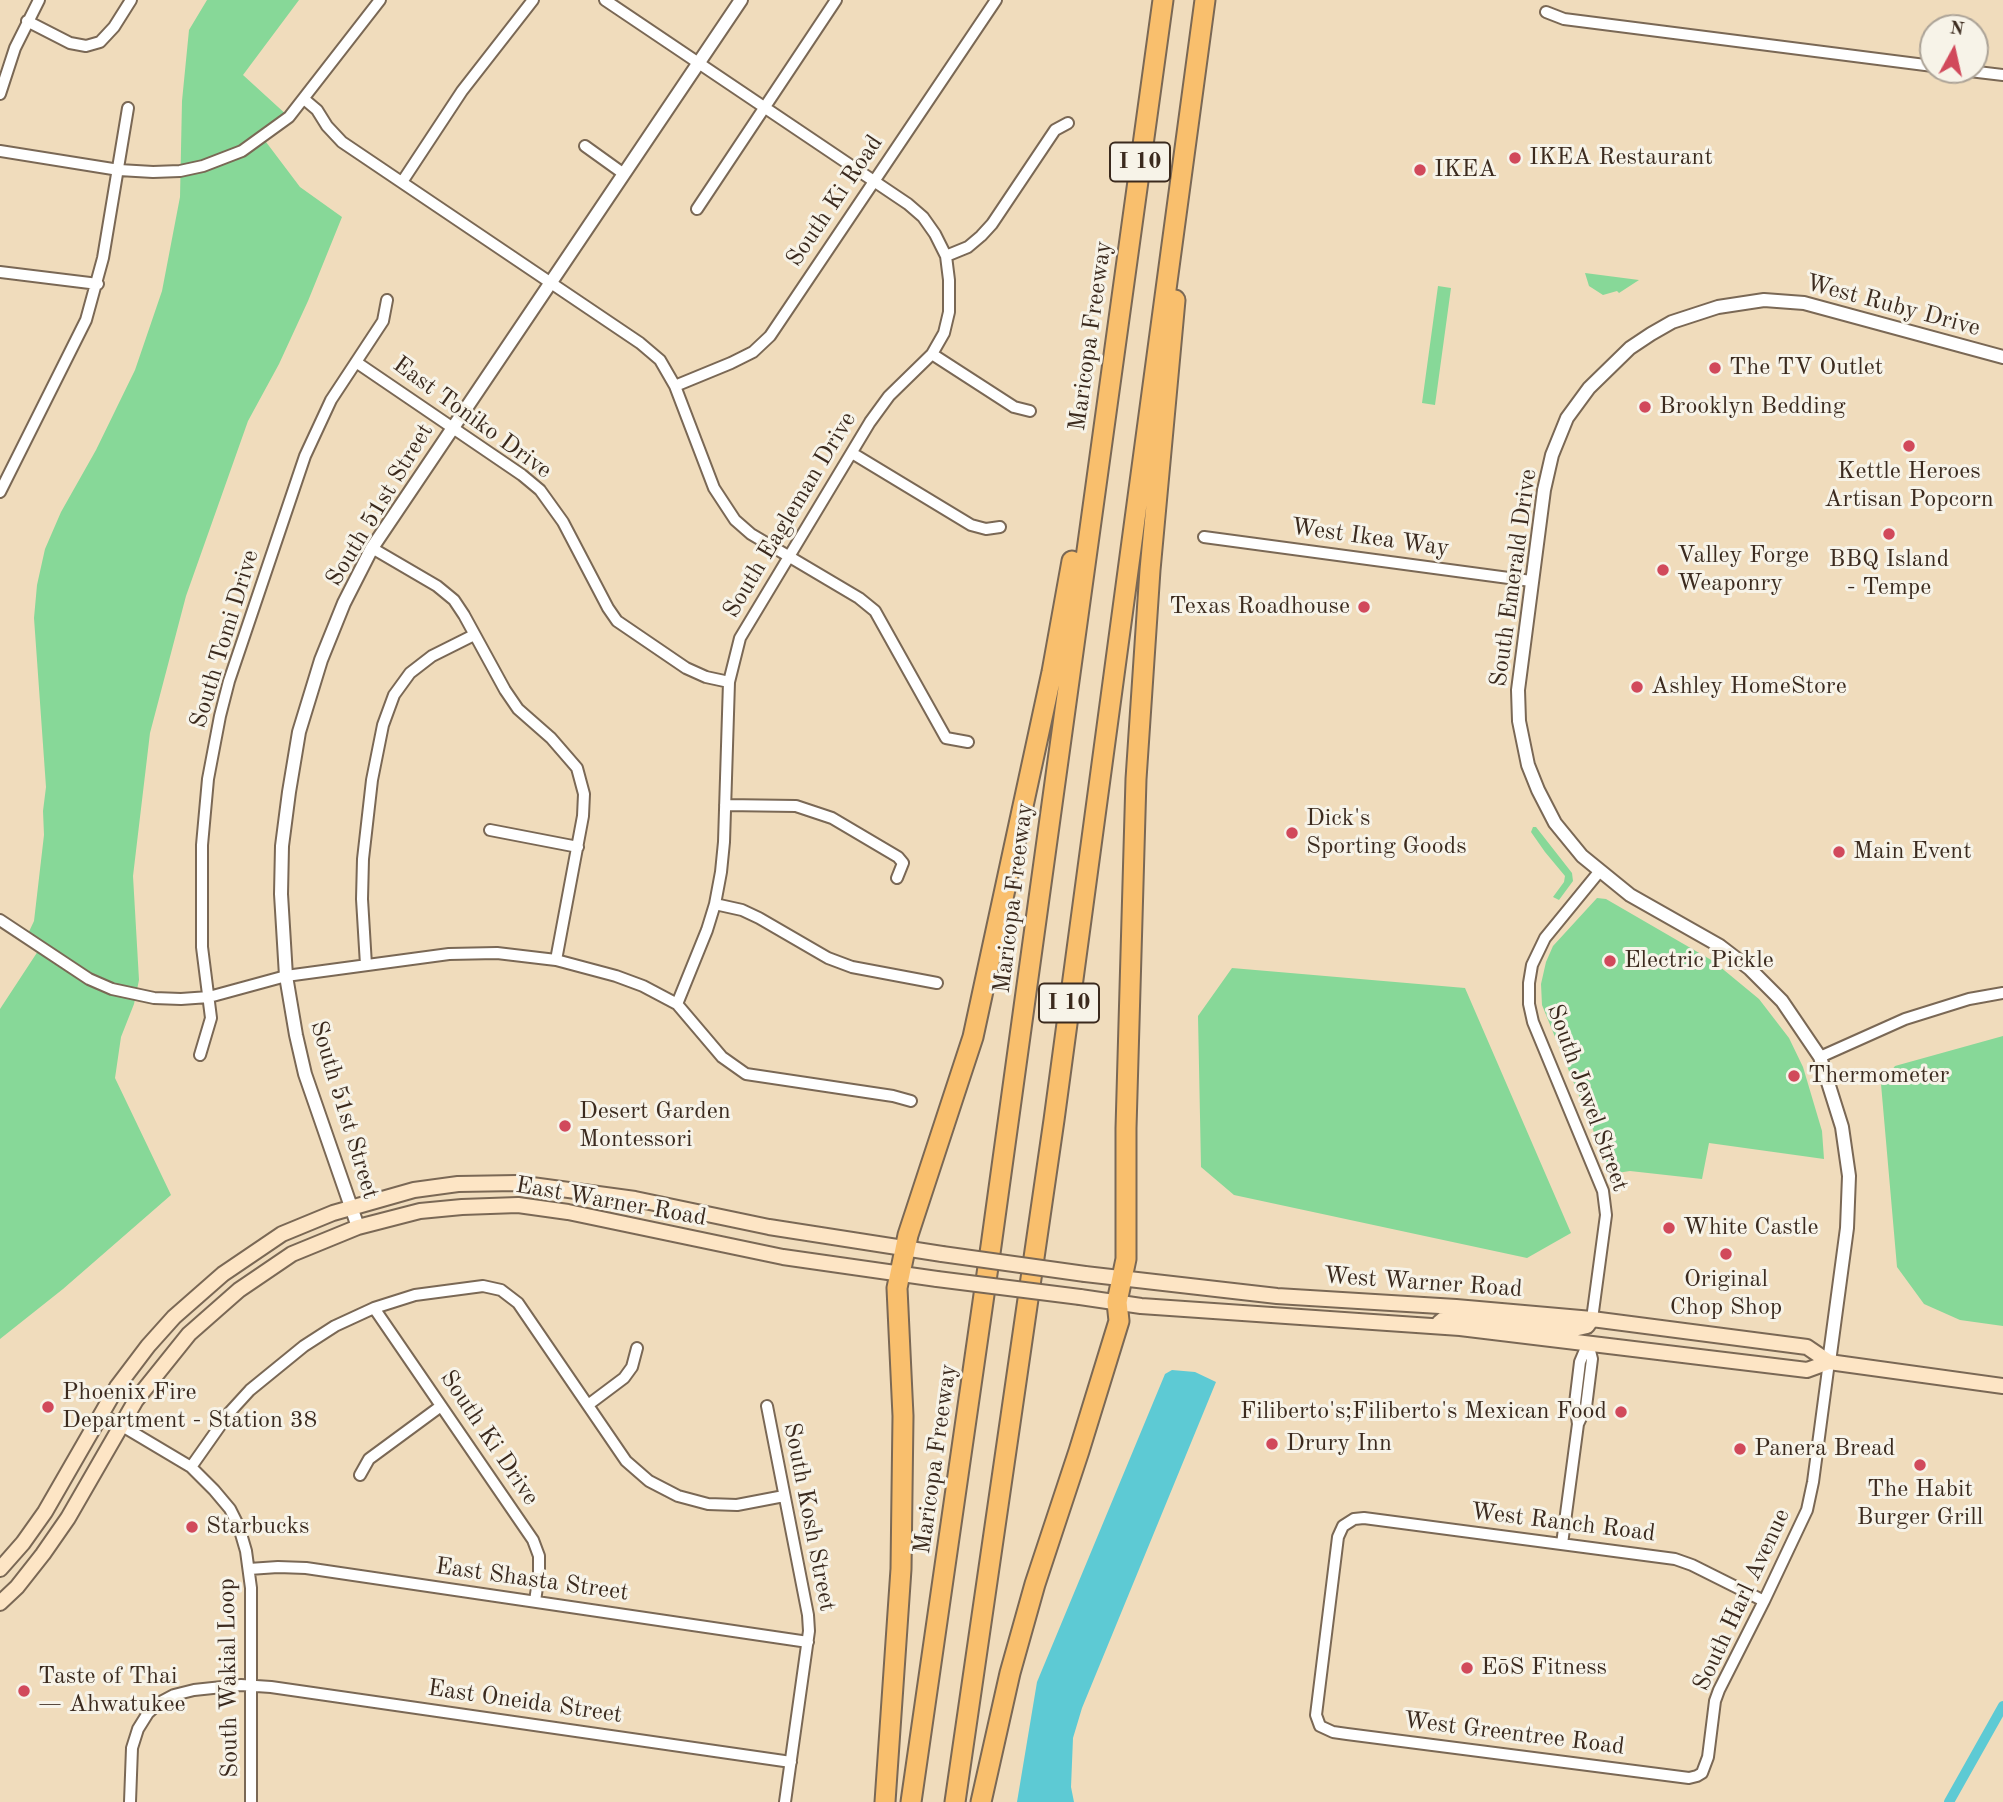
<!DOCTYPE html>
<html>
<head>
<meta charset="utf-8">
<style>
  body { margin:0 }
  #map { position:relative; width:2003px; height:1802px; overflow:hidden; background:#f0dcbc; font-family:"Old Standard TT",serif }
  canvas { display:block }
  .north { position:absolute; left:1919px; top:14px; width:70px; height:70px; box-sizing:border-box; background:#f7f3e8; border:2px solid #aca397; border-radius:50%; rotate:8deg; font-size:19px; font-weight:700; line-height:28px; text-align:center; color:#3b2a1e }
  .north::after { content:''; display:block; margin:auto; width:24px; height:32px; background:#d1495b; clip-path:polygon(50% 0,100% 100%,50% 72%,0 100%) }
</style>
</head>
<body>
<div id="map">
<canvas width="2003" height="1802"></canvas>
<div class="north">N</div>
</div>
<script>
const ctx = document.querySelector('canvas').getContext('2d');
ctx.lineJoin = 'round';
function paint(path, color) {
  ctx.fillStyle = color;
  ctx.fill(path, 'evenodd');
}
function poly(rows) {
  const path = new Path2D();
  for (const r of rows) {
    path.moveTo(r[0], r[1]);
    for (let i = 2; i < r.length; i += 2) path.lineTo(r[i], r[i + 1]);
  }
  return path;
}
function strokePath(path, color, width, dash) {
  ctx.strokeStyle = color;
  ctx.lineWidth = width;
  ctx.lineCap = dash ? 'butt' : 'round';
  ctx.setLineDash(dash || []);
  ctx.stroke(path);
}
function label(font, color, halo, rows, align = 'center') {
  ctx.font = font + ' "Old Standard TT",serif';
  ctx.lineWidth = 6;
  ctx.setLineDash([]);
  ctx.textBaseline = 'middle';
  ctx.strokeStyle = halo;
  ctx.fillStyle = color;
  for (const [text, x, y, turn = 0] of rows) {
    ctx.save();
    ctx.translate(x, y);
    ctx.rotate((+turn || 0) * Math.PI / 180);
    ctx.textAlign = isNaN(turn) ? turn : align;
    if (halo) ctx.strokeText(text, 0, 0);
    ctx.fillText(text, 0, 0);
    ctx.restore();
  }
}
const green = poly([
  [207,0,299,0,243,75,289,117,263,138,300,187,342,217,308,301,279,364,248,421,186,596,150,733,133,876,139,980,134,1004,121,1037,115,1078,171,1195,63,1289,0,1339,0,1009,40,948,26,938,34,921,44,835,43,811,46,787,34,618,37,585,45,549,61,512,96,450,135,370,162,291,180,197,182,101,189,30],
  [1585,273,1639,280,1619,293,1617,291,1603,295,1589,286],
  [1438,286,1451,288,1435,405,1422,403],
  [1533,827,1536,827,1572,873,1573,881,1559,900,1553,897,1564,882,1565,876,1545,852,1531,832],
  [1597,898,1606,899,1713,961,1759,999,1789,1038,1803,1067,1822,1131,1824,1159,1709,1143,1702,1179,1630,1171,1611,1174,1542,1005,1541,984,1546,962,1553,946],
  [1232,968,1465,988,1571,1233,1527,1258,1234,1195,1201,1167,1198,1016],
  [2003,1036,2003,1326,1960,1320,1924,1304,1897,1267,1881,1084,1895,1066]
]);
const water = poly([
  [1172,1370,1195,1372,1216,1382,1082,1708,1073,1738,1071,1787,1074,1802,1017,1802,1037,1682,1165,1374]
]);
const canal = poly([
  [1949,1802,2003,1706]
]);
const minor = poly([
  [605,0,908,204,923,217,935,234,946,256,949,280,949,312,944,333,932,354,889,396,870,422,740,638,729,682,724,842,721,872,715,904,707,930,677,1004],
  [1546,12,1564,19,1933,66],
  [27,21,70,43,86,46,100,42,114,27,131,0],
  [1961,70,2003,75],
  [0,94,15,48,39,0],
  [304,99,317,110,327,126,342,142,640,343,660,360,675,386,714,488,735,520,751,534,859,598,875,611,946,738,968,742],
  [585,146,624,174],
  [0,151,119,170,153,172,180,171,203,166,242,151,289,117,380,0],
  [402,182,462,91,533,0],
  [697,209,836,0],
  [946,256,968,247,981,236,992,224,1055,130,1068,123],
  [0,272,98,284],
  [932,354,1014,407,1030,411],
  [356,362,522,475,540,490,563,522,608,608,617,621,686,668,706,677,729,682],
  [675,386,731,363,753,352,770,336,996,0],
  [852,453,971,525,986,529,1000,527],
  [0,492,86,320,103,258,128,108],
  [1204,537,1531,581],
  [372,548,437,586,454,600,464,615,505,690,518,709,551,738,577,768,584,794,583,816,556,960],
  [725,805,796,806,832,818,898,857,903,863,897,878],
  [490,830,578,847],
  [715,904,742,910,759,918,828,958,852,967,937,983],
  [0,920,89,979,112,989,154,998,181,999,209,997,286,976,449,954,497,953,556,960,616,976,643,986,677,1004,722,1057,746,1074,893,1096,911,1101],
  [366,965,362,899,363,859,372,780,383,725,394,695,410,673,432,656,474,635],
  [200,1055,211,1018,202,947,202,845,208,779,220,716,229,681,305,456,331,400,383,321,387,300],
  [1820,1057,1905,1019,1969,999,2003,993],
  [374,1308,533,1540,539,1556,539,1574,535,1601],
  [1592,1319,1606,1215,1603,1191,1533,1022,1529,1004,1529,983,1532,965,1545,938,1599,872],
  [588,1405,624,1378,632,1367,637,1348],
  [767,1406,808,1615,809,1631,785,1802],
  [102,1414,191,1467,214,1490,230,1509,239,1527,246,1551,251,1588,251,1802],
  [1578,1424,1586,1407,1592,1359,1588,1343],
  [191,1467,229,1413,250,1390,304,1346,335,1326,374,1308,415,1295,483,1286,501,1290,518,1303,626,1461,649,1481,678,1496,708,1504,737,1505,784,1496],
  [360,1475,369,1459,441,1406],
  [1562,1544,1578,1424,1575,1403,1580,1362,1588,1343],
  [249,1569,278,1567,306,1568,808,1642],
  [1764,1601,1692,1565,1675,1559,1364,1518,1354,1519,1343,1526,1338,1537,1316,1715,1320,1726,1333,1732,1347,1734,1689,1778,1697,1776,1702,1773,1708,1757,1715,1701,1719,1690,1764,1601,1807,1510,1813,1482,1829,1362],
  [130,1802,132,1748,138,1729,148,1713,159,1703,174,1695,194,1690,241,1685,271,1687,791,1762]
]);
const tertiary = poly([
  [358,1227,305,1074,296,1035,286,976,281,894,282,846,289,792,299,732,321,660,344,603,372,548,741,0],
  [1829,1362,1847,1228,1849,1176,1842,1127,1820,1057,1782,1001,1750,969,1720,946,1630,895,1582,856,1555,823,1538,790,1528,765,1519,721,1518,690,1544,490,1552,455,1567,418,1589,388,1630,348,1651,334,1672,322,1718,307,1764,300,1804,303,2003,357]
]);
const secondary = poly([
  [1085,1274,1277,1296,1456,1307,1592,1319,1807,1347,1829,1362,2003,1386],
  [1080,1297,1141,1306,1460,1328,1807,1370,1829,1362],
  [1439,1323,1445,1318,1461,1318,1574,1329,1587,1326,1592,1319],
  [0,1569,23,1543,45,1512,117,1387,148,1346,174,1317,223,1274,282,1234,333,1213,414,1190,458,1184,517,1183,635,1199,769,1227,942,1254],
  [0,1603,17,1587,43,1554,68,1518,136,1400,189,1334,239,1290,292,1254,358,1227,420,1211,462,1207,518,1205,568,1212,783,1257,937,1279]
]);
const motorway = poly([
  [885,1802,901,1569,903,1416,897,1288,908,1235,973,1037,1052,672,1072,561],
  [911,1802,991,1246,1163,0],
  [955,1802,1054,1120,1205,0],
  [981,1802,1010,1673,1035,1584,1079,1451,1119,1321,1117,1302,1126,1259,1126,1128,1136,779,1150,570,1175,300]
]);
const secondaryBridge = poly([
  [942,1254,1085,1274],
  [937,1279,1080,1297]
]);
const markers = [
  [1515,158,7,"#d1495b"],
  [1420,170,7,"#d1495b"],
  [1715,368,7,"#d1495b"],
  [1645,407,7,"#d1495b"],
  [1909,446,7,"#d1495b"],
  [1889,534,7,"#d1495b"],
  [1663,570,7,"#d1495b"],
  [1364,607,7,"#d1495b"],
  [1637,687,7,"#d1495b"],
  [1292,833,7,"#d1495b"],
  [1839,852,7,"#d1495b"],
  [1610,961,7,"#d1495b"],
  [1794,1076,7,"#d1495b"],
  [565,1126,7,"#d1495b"],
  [1669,1228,7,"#d1495b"],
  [1726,1254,7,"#d1495b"],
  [48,1407,7,"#d1495b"],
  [1621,1412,7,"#d1495b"],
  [1272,1444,7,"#d1495b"],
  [1740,1449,7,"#d1495b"],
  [1920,1465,7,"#d1495b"],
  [192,1527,7,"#d1495b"],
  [1467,1668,7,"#d1495b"],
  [24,1691,7,"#d1495b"]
];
const shields = [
  [1140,162,60],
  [1069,1003,60]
];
const shieldNames = [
  ["I 10",1140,162],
  ["I 10",1069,1003]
];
const poiNames = [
  ["IKEA Restaurant",1529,158],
  ["IKEA",1434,170],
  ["The TV Outlet",1729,368],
  ["Brooklyn Bedding",1659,407],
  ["Kettle Heroes",1909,472,"center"],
  ["Artisan Popcorn",1909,500,"center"],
  ["Valley Forge",1677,556],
  ["Weaponry",1677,584],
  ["BBQ Island",1889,560,"center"],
  ["- Tempe",1889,588,"center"],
  ["Texas Roadhouse",1350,607,"right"],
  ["Ashley HomeStore",1651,687],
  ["Dick's",1306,819],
  ["Sporting Goods",1306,847],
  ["Main Event",1853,852],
  ["Electric Pickle",1624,961],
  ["Thermometer",1808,1076],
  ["Desert Garden",579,1112],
  ["Montessori",579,1140],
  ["White Castle",1683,1228],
  ["Original",1726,1280,"center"],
  ["Chop Shop",1726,1308,"center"],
  ["Phoenix Fire",62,1393],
  ["Department - Station 38",62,1421],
  ["Filiberto's;Filiberto's Mexican Food",1607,1412,"right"],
  ["Drury Inn",1286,1444],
  ["Panera Bread",1754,1449],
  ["The Habit",1920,1490,"center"],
  ["Burger Grill",1920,1518,"center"],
  ["Starbucks",206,1527],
  ["EōS Fitness",1481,1668],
  ["Taste of Thai",38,1677],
  ["— Ahwatukee",38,1705]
];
const streetNames = [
  ["South Ki Road",835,201,-56],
  ["West Ruby Drive",1893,306,15],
  ["Maricopa Freeway",1091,336,-82],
  ["East Toniko Drive",472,418,36],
  ["South 51st Street",380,505,-59],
  ["South Eagleman Drive",790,515,-59],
  ["West Ikea Way",1370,538,8],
  ["South Emerald Drive",1514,578,-82],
  ["South Tomi Drive",225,639,-73],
  ["Maricopa Freeway",1014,898,-83],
  ["South Jewel Street",1587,1098,70],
  ["South 51st Street",344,1110,73],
  ["East Warner Road",611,1202,10],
  ["West Warner Road",1423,1283,4],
  ["South Ki Drive",489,1438,56],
  ["Maricopa Freeway",936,1459,-82],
  ["South Kosh Street",809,1517,79],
  ["West Ranch Road",1563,1523,7],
  ["East Shasta Street",532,1580,8],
  ["South Harl Avenue",1742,1600,-65],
  ["South Wakial Loop",229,1678,-91],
  ["East Oneida Street",525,1702,8],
  ["West Greentree Road",1514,1734,7]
];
paint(green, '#87d898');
paint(water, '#5dcad4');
strokePath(canal, '#5dcad4', 10);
strokePath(minor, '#7a6855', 14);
strokePath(tertiary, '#7a6855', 16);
strokePath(secondary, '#7a6855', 18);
strokePath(motorway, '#7a6855', 23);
strokePath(minor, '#fff', 10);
strokePath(tertiary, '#fff', 12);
strokePath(secondary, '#fde5c5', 14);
strokePath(motorway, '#f9bf6d', 19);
strokePath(secondaryBridge, '#7a6855', 18, []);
strokePath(secondaryBridge, '#fde5c5', 14);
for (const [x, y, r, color] of markers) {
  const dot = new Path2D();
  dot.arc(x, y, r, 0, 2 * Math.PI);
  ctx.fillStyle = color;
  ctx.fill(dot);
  strokePath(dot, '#f7f3e8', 2.5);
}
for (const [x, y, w] of shields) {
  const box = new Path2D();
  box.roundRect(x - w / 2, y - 19.5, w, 39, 5);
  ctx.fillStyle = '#f7f3e8';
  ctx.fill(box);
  strokePath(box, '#3b2a1e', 2);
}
label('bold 23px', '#3b2a1e', null, shieldNames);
label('24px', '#3b2a1e', '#f7f3e8', poiNames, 'left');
label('24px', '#3b2a1e', '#f7f3e8', streetNames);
</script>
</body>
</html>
